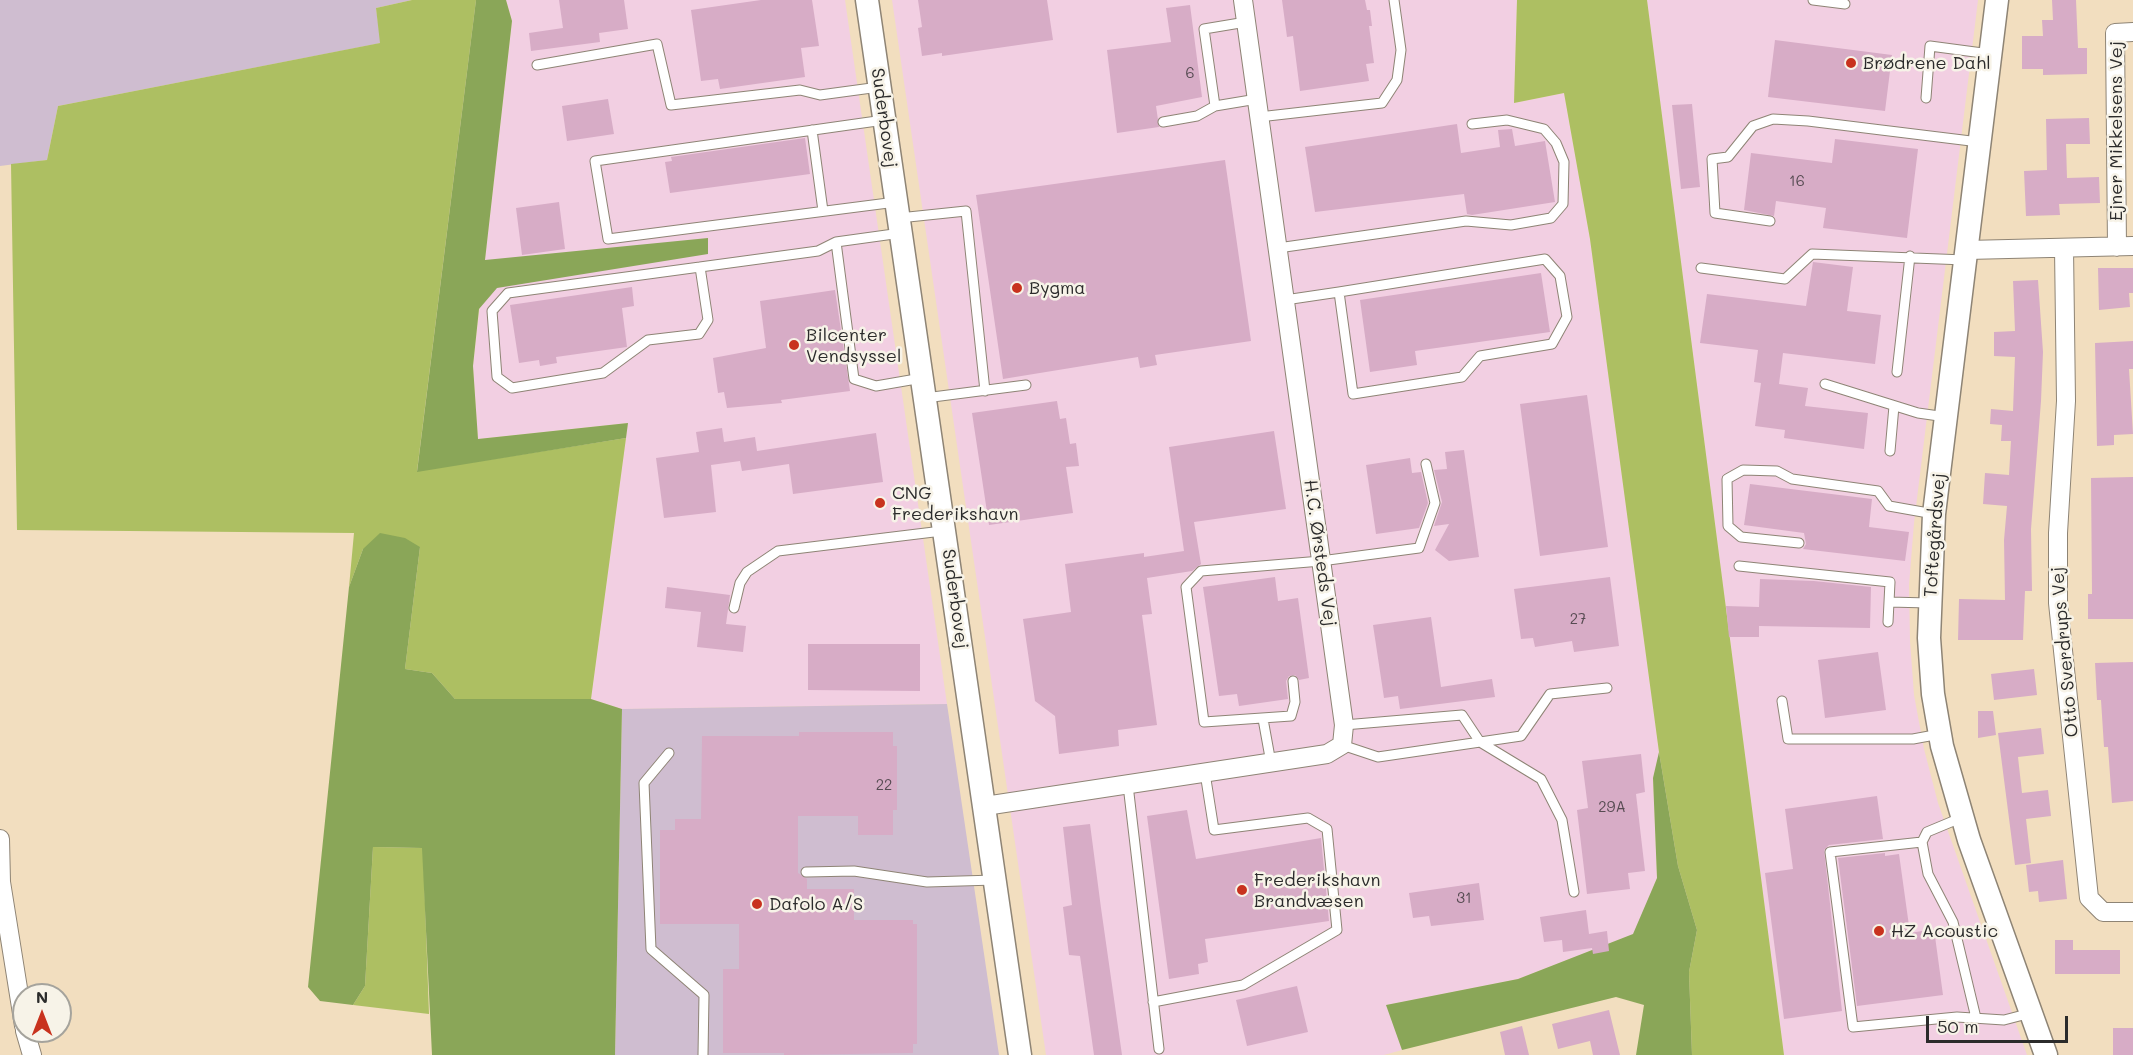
<!DOCTYPE html>
<html>
<head>
<meta charset="utf-8">
<style>
  body { margin:0 }
  #map { position:relative; width:2133px; height:1055px; overflow:hidden; background:#f2debf; font-family:Mali,sans-serif }
  canvas { display:block }
  .north { position:absolute; left:12px; top:983px; width:60px; height:60px; box-sizing:border-box; background:#f7f3e8; border:2px solid #a5a39c; border-radius:50%; rotate:0deg; font-size:16px; font-weight:700; line-height:24px; text-align:center; color:#2b2b2b }
  .north::after { content:''; display:block; margin:auto; width:21px; height:27px; background:#c8321e; clip-path:polygon(50% 0,100% 100%,50% 72%,0 100%) }
  .scale { position:absolute; left:1926px; top:1016px; width:142px; height:27px; box-sizing:border-box; border:3px solid #2b2b2b; border-top:0; padding-left:8px; font-size:18px; line-height:21px; white-space:nowrap; color:#2b2b2b; -webkit-text-stroke:4px #f7f3e8; paint-order:stroke }
</style>
</head>
<body>
<div id="map">
<canvas width="2133" height="1055"></canvas>
<div class="north">N</div>
<div class="scale">50 m</div>
</div>
<script>
const ctx = document.querySelector('canvas').getContext('2d');
ctx.lineJoin = 'round';
function paint(path, color) {
  ctx.fillStyle = color;
  ctx.fill(path, 'evenodd');
}
function poly(rows) {
  const path = new Path2D();
  for (const r of rows) {
    path.moveTo(r[0], r[1]);
    for (let i = 2; i < r.length; i += 2) path.lineTo(r[i], r[i + 1]);
  }
  return path;
}
function strokePath(path, color, width, dash) {
  ctx.strokeStyle = color;
  ctx.lineWidth = width;
  ctx.lineCap = dash ? 'butt' : 'round';
  ctx.setLineDash(dash || []);
  ctx.stroke(path);
}
function label(font, color, halo, rows, align = 'center') {
  ctx.font = font + ' Mali,sans-serif';
  ctx.lineWidth = 5;
  ctx.setLineDash([]);
  ctx.textBaseline = 'middle';
  ctx.strokeStyle = halo;
  ctx.fillStyle = color;
  for (const [text, x, y, turn = 0] of rows) {
    ctx.save();
    ctx.translate(x, y);
    ctx.rotate((+turn || 0) * Math.PI / 180);
    ctx.textAlign = isNaN(turn) ? turn : align;
    if (halo) ctx.strokeText(text, 0, 0);
    ctx.fillText(text, 0, 0);
    ctx.restore();
  }
}
const built = poly([
  [506,0,845,0,947,704,622,709,591,699,628,423,478,439,473,366,512,21],
  [892,0,1517,0,1514,103,1564,93,1590,239,1659,752,1653,779,1657,878,1634,934,1518,979,1387,1005,1402,1050,1384,1055,1046,1055],
  [1647,0,1978,0,1914,523,1909,585,1910,641,1914,695,1924,749,1938,803,2027,1055,1784,1055]
]);
const industrial = poly([
  [0,0,412,0,376,8,381,43,58,106,47,160,0,166],
  [947,704,999,1055,615,1055,622,709]
]);
const green = poly([
  [412,0,476,0,417,471,626,438,591,699,455,699,432,673,405,669,420,547,363,549,349,587,354,533,17,530,11,164,47,160,58,106,380,43,376,8],
  [1517,0,1647,0,1784,1055,1692,1055,1689,972,1697,930,1678,866,1659,752,1590,239,1564,93,1514,103],
  [373,847,423,848,429,1014,353,1005,365,986]
]);
const forest = poly([
  [476,0,506,0,512,21,485,260,708,238,708,254,497,288,479,309,473,366,478,439,628,423,626,438,417,472],
  [380,533,405,538,420,547,405,669,432,673,455,699,591,699,622,709,615,1055,432,1055,422,848,373,847,365,986,353,1005,320,1001,308,987,349,587,363,549],
  [1659,752,1678,866,1697,930,1689,972,1692,1055,1636,1055,1644,1005,1616,997,1402,1050,1386,1005,1518,979,1633,934,1657,878,1653,778]
]);
const building = poly([
  [559,0,624,0,628,29,599,33,600,42,531,51,529,33,563,28],
  [761,0,812,0,819,46,801,48,805,77,720,89,718,79,701,81,691,10],
  [918,0,1047,0,1053,40,942,56,942,53,922,56,918,28,922,27],
  [1282,0,1365,0,1367,10,1370,10,1372,26,1369,26,1374,63,1366,64,1369,81,1300,91,1293,36,1287,37],
  [2052,0,2076,0,2078,48,2087,48,2087,74,2043,75,2043,69,2022,69,2022,36,2043,36,2042,20,2053,20],
  [1190,5,1202,97,1156,106,1159,127,1117,133,1107,50,1171,42,1166,8],
  [1775,40,1892,55,1885,111,1768,97],
  [608,99,614,134,567,141,562,106],
  [1692,104,1700,187,1681,189,1672,105],
  [2089,118,2090,144,2066,144,2067,178,2099,177,2100,203,2059,204,2060,215,2026,216,2024,171,2047,170,2046,119],
  [1457,124,1461,153,1500,147,1498,130,1512,129,1515,146,1545,141,1555,202,1472,215,1467,214,1464,194,1315,212,1305,147],
  [805,138,810,174,670,193,665,162,672,161,671,157],
  [1835,139,1918,149,1907,238,1823,228,1826,208,1776,201,1774,216,1744,210,1751,153,1832,163],
  [1225,160,1251,341,1155,355,1157,365,1140,368,1138,357,1003,379,976,195],
  [559,202,565,249,522,255,516,208],
  [1813,262,1853,267,1847,311,1881,315,1875,364,1783,353,1779,384,1808,388,1805,406,1868,413,1864,449,1784,438,1785,430,1755,426,1761,383,1754,382,1758,350,1700,343,1707,294,1806,306],
  [2098,268,2133,268,2133,293,2129,293,2130,307,2099,310],
  [1541,273,1550,332,1415,351,1417,365,1370,372,1360,300],
  [2038,280,2043,352,2041,401,2031,529,2032,591,2025,591,2023,640,1958,640,1959,599,2005,600,2004,540,2007,506,1983,504,1985,473,2009,475,2011,441,2001,441,2002,425,1990,424,1991,409,2013,411,2015,357,1994,356,1994,332,2015,331,2013,281],
  [632,287,634,306,622,308,627,347,556,357,557,363,540,366,539,360,519,363,510,305],
  [835,290,850,391,781,400,782,403,727,408,724,392,718,393,713,358,766,348,760,301],
  [2133,341,2133,369,2129,369,2133,434,2114,435,2114,445,2097,446,2095,343],
  [1587,395,1608,547,1540,556,1520,404],
  [1057,401,1060,419,1066,418,1070,444,1076,443,1079,466,1066,467,1073,513,989,525,972,413],
  [722,428,724,442,755,437,757,451,876,433,883,482,793,494,789,464,742,471,740,461,711,465,716,512,664,518,656,458,699,452,696,432],
  [1274,431,1286,509,1194,522,1201,564,1192,571,1147,578,1152,614,1142,615,1157,725,1118,730,1119,746,1059,754,1055,716,1035,701,1023,619,1071,612,1065,564,1144,553,1144,557,1184,551,1169,447],
  [1464,450,1479,557,1449,561,1435,550,1449,524,1434,526,1442,502,1434,470,1447,469,1445,452],
  [1410,458,1412,473,1421,472,1428,503,1419,528,1376,534,1366,465],
  [2133,477,2133,619,2088,619,2088,594,2092,594,2091,478],
  [1750,484,1872,499,1869,527,1909,532,1905,561,1803,549,1806,544,1804,533,1744,525],
  [1275,577,1278,601,1298,598,1309,678,1299,680,1295,675,1289,676,1286,681,1288,699,1239,706,1237,694,1219,696,1203,587],
  [1610,577,1619,646,1574,652,1572,641,1535,647,1533,638,1521,639,1514,589],
  [1760,579,1814,581,1871,587,1870,628,1759,626,1759,637,1729,637,1726,606,1759,607],
  [667,587,730,595,726,624,746,626,743,652,697,647,701,612,665,608],
  [1431,617,1441,687,1492,679,1495,697,1400,709,1398,696,1384,698,1373,625],
  [808,644,920,644,920,691,808,690],
  [1878,652,1886,710,1825,718,1818,660],
  [2133,662,2133,801,2112,803,2108,747,2104,747,2101,700,2097,700,2095,663],
  [2034,669,2037,695,1994,700,1991,674],
  [1978,711,1993,711,1996,735,1978,738],
  [2041,728,2044,754,2018,757,2022,793,2048,790,2051,816,2026,819,2031,863,2015,865,1998,733],
  [799,732,893,732,893,746,897,746,897,810,893,810,893,835,858,835,858,816,798,816,798,873,807,879,807,889,854,889,854,920,913,920,913,924,917,924,917,1044,913,1044,913,1053,784,1055,784,1053,723,1053,723,969,739,969,739,924,660,924,660,830,675,830,675,819,701,819,702,736,799,736],
  [1641,754,1645,792,1636,794,1645,871,1628,873,1630,889,1587,894,1577,810,1588,808,1582,761],
  [1877,796,1883,839,1829,845,1824,850,1842,1011,1784,1019,1765,873,1793,869,1785,809],
  [1187,810,1196,859,1321,838,1329,921,1205,939,1208,962,1198,964,1199,974,1169,979,1147,816],
  [1090,824,1101,908,1122,1055,1094,1055,1080,956,1069,955,1063,907,1072,905,1063,827],
  [1885,853,1885,856,1899,854,1910,933,1934,929,1943,995,1857,1006,1838,858],
  [2063,860,2067,899,2039,902,2038,891,2029,892,2026,865],
  [1479,883,1484,920,1431,926,1429,916,1413,918,1409,893],
  [1586,910,1589,934,1607,931,1609,951,1593,954,1592,948,1563,952,1562,940,1544,942,1540,917],
  [2055,940,2073,940,2073,950,2120,950,2120,974,2055,974],
  [1297,986,1308,1032,1247,1046,1236,1000],
  [1609,1010,1620,1055,1593,1055,1590,1041,1558,1049,1552,1024],
  [1522,1026,1529,1055,1505,1055,1500,1032],
  [2113,1028,2133,1028,2133,1055,2113,1055]
]);
const service = poly([
  [1813,0,1845,4],
  [537,65,657,44,671,105,800,90,820,95,879,87],
  [1926,98,1930,46,1990,54],
  [1215,106,1204,29,1246,22],
  [1259,117,1382,103,1397,80,1401,50,1394,0],
  [884,120,595,161,608,239,896,202],
  [1163,122,1197,116,1215,106,1257,99],
  [812,130,823,211],
  [899,218,966,211,985,391],
  [1770,221,1715,213,1712,159,1728,157,1753,126,1773,119,1808,121,1979,142],
  [836,242,854,379,876,386,922,378],
  [1278,248,1466,221,1511,225,1551,218,1563,204,1564,162,1556,143,1544,129,1507,120,1472,124],
  [700,267,708,320,699,334,648,340,603,373,512,388,497,377,492,311,508,293,700,267,818,251,836,242,901,233],
  [1701,268,1785,279,1812,254,1965,260],
  [1285,300,1339,292,1545,259,1560,276,1567,317,1552,344,1480,356,1462,377,1353,394,1339,292],
  [1897,372,1910,256],
  [1825,384,1918,413,1946,417],
  [925,398,1026,385],
  [1890,451,1894,406],
  [1799,543,1741,537,1728,526,1727,479,1743,470,1777,471,1792,479,1878,491,1889,506,1934,514],
  [1739,566,1890,582,1888,622],
  [1889,602,1929,603],
  [734,608,740,583,747,572,778,551,942,531],
  [1293,681,1295,702,1291,716,1204,722,1186,587,1201,571,1321,561,1419,548,1435,503,1426,464],
  [1782,701,1788,739,1913,739,1940,734],
  [1263,719,1271,763],
  [1344,725,1462,715,1480,742,1541,779,1562,820,1574,892],
  [1342,745,1378,757,1521,736,1550,694,1607,688],
  [669,753,644,783,651,949,704,995,703,1055],
  [1128,785,1159,1049],
  [1963,817,1927,832,1922,842,1928,874,1953,922,1976,1018],
  [1922,842,1830,852,1853,1027,1957,1017,2004,1020,2031,1013],
  [806,872,854,871,927,882,995,880],
  [1153,1002,1243,985,1337,930,1327,829,1308,818,1214,830,1205,773]
]);
const minor = poly([
  [2117,247,2115,33,2133,32],
  [2064,248,2066,401,2058,533,2058,603,2089,898,2103,912,2133,912],
  [1967,250,2133,246],
  [985,806,1327,754,1342,745,1344,725,1243,0],
  [0,839,1,882,24,1026],
  [25,1031,32,1055]
]);
const tertiary = poly([
  [867,0,1020,1055],
  [1997,0,1934,514,1929,638,1933,694,1942,746,1969,840,2046,1055]
]);
const markers = [
  [1851,63,6,"#c8321e"],
  [1017,288,6,"#c8321e"],
  [794,345,6,"#c8321e"],
  [880,503,6,"#c8321e"],
  [1242,890,6,"#c8321e"],
  [757,904,6,"#c8321e"],
  [1879,931,6,"#c8321e"]
];
const numberNames = [
  ["6",1190,73],
  ["16",1797,181],
  ["27",1578,619],
  ["22",884,785],
  ["29A",1612,807],
  ["31",1464,898]
];
const poiNames = [
  ["Brødrene Dahl",1863,63],
  ["Bygma",1029,288],
  ["Bilcenter",806,335],
  ["Vendsyssel",806,356],
  ["CNG",892,493],
  ["Frederikshavn",892,514],
  ["Frederikshavn",1254,880],
  ["Brandvæsen",1254,901],
  ["Dafolo A/S",769,904],
  ["HZ Acoustic",1891,931]
];
const streetNames = [
  ["Suderbovej",884,118,82],
  ["Ejner Mikkelsens Vej",2116,131,-90],
  ["Toftegårdsvej",1935,535,-86],
  ["H.C. Ørsteds Vej",1320,553,82],
  ["Suderbovej",955,599,82],
  ["Otto Sverdrups Vej",2065,652,-95]
];
paint(built, '#f2cfe2');
paint(industrial, '#cfbdd0');
paint(green, '#adbf62');
paint(forest, '#8aa658');
paint(building, '#d7acc6');
strokePath(service, '#8e8475', 11);
strokePath(minor, '#8e8475', 20);
strokePath(tertiary, '#8e8475', 25);
strokePath(service, '#fff', 9);
strokePath(minor, '#fff', 18);
strokePath(tertiary, '#fff', 22);
for (const [x, y, r, color] of markers) {
  const dot = new Path2D();
  dot.arc(x, y, r, 0, 2 * Math.PI);
  ctx.fillStyle = color;
  ctx.fill(dot);
  strokePath(dot, '#f7f3e8', 2);
}
label('15px', '#564b52', null, numberNames);
label('18px', '#2b2b2b', '#f7f3e8', poiNames, 'left');
label('18px', '#2b2b2b', '#f7f3e8', streetNames);
</script>
</body>
</html>
